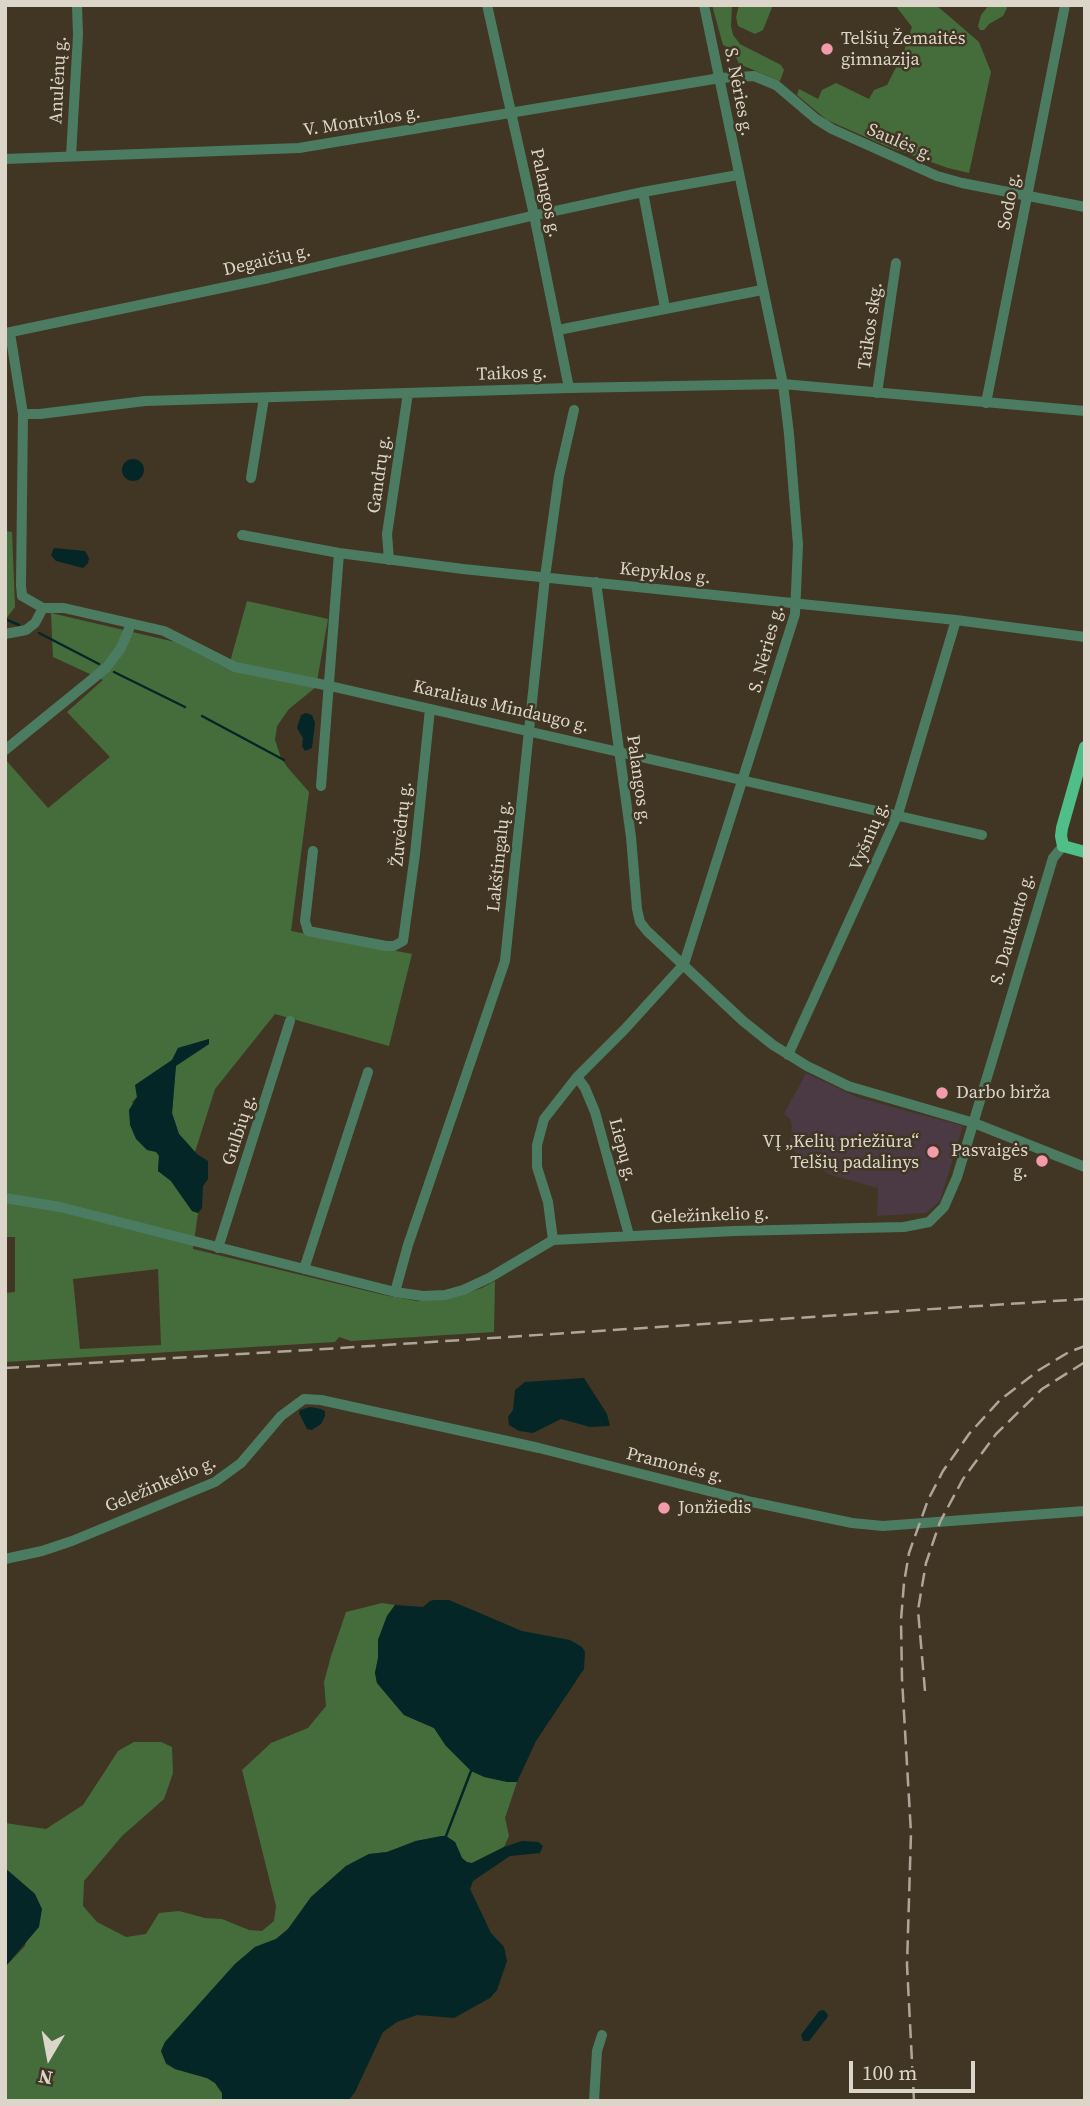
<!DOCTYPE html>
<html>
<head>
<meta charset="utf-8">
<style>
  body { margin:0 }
  #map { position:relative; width:1090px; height:2106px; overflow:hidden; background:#413624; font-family:"Source Serif 4",serif }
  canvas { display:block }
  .frame { position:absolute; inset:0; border:7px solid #dcd6ca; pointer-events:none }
  .north { position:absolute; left:14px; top:2022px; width:70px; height:70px; -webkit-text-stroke:5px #413624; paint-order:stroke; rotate:190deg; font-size:19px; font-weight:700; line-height:28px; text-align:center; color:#dcd6ca }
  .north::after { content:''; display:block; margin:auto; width:24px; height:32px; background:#dcd6ca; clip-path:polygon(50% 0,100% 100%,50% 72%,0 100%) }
  .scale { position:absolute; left:849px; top:2061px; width:126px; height:32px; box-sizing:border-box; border:4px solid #dcd6ca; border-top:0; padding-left:9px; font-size:21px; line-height:24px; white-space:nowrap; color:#dcd6ca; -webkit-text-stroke:5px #413624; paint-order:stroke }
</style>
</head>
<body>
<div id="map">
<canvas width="1090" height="2106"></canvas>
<div class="frame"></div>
<div class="north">N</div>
<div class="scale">100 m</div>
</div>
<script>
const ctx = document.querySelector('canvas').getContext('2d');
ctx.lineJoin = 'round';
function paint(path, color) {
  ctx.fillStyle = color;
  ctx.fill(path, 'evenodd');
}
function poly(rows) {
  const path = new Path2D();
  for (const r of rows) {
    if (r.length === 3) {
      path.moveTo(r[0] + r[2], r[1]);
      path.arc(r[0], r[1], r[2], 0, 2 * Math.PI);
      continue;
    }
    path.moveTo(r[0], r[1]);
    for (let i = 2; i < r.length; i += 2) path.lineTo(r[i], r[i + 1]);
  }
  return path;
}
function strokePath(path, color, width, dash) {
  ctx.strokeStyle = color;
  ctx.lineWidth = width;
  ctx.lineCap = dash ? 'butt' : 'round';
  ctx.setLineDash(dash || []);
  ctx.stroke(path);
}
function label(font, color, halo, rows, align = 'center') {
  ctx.font = font + ' "Source Serif 4",serif';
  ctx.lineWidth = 5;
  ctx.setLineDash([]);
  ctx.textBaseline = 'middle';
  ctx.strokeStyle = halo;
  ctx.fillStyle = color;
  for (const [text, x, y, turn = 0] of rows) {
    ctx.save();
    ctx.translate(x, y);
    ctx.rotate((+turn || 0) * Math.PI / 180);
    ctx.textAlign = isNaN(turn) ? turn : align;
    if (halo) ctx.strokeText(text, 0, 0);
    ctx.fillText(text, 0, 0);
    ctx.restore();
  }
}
const commercial = poly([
  [806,1073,859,1098,963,1126,940,1201,926,1213,877,1216,878,1188,831,1175,800,1160,790,1145,792,1126,790,1119,784,1114]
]);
const green = poly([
  [712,5,732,5,731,26,733,35,740,44,781,65,784,70,780,81,739,64,733,50,723,45],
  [739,5,773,5,763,30,755,34,738,26,736,17],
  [895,5,936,5,979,42,991,72,969,173,948,168,886,146,827,120,797,95,799,89,818,99,822,90,836,83,869,99,874,90,887,85,903,54,912,27],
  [989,5,1006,5,1007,8,1003,16,989,24,984,30,980,30,978,26,981,15],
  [5,531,12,532,15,607,5,620],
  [247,601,328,619,316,687,289,709,277,726,275,740,281,758,288,768,309,792,291,931,412,954,389,1046,275,1014,215,1089,195,1152,179,1134,172,1114,175,1074,176,1065,209,1044,209,1039,178,1048,172,1060,136,1085,137,1097,132,1102,159,1156,158,1171,171,1181,192,1211,198,1213,193,1249,384,1295,417,1301,447,1299,482,1288,495,1281,494,1332,351,1341,339,1337,335,1342,5,1362,5,1293,15,1292,15,1237,5,1237,5,759,48,808,110,757,67,712,103,680,53,657,51,613,175,642,228,669],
  [158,1269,161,1345,80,1349,73,1279],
  [382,1603,395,1605,387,1616,378,1640,378,1658,375,1673,377,1683,404,1715,434,1728,446,1746,507,1782,517,1782,505,1818,509,1836,504,1847,472,1863,467,1863,462,1858,455,1842,446,1836,416,1841,387,1852,369,1854,346,1866,311,1897,288,1929,276,1939,255,1947,235,1964,165,2042,161,2051,166,2064,175,2069,207,2078,215,2083,222,2093,222,2101,5,2101,5,1967,25,1946,35,1894,5,1868,5,1823,46,1829,83,1805,118,1751,134,1742,161,1742,172,1747,173,1773,164,1799,122,1836,84,1881,83,1906,97,1922,126,1937,146,1934,159,1913,179,1911,205,1918,222,1919,249,1930,262,1931,274,1921,276,1906,242,1770,271,1743,308,1728,326,1706,324,1682,331,1656,346,1612]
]);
const water = poly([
  [133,470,11],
  [54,548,85,551,89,558,88,563,83,568,56,561,51,555],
  [306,713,312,715,315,723,312,748,305,751,302,746,303,738,297,728,301,715],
  [209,1039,209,1044,176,1066,172,1113,179,1134,197,1154,208,1161,208,1179,203,1186,202,1208,198,1213,192,1211,171,1181,158,1171,159,1156,156,1152,147,1150,136,1139,130,1125,129,1110,137,1097,135,1085,172,1060,178,1048],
  [584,1378,607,1414,610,1426,590,1427,561,1419,533,1433,519,1431,509,1425,508,1417,513,1410,515,1390,525,1382],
  [310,1407,321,1409,325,1411,325,1416,321,1424,312,1430,307,1429,299,1413,300,1410],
  [434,1600,449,1600,522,1631,570,1640,582,1647,585,1652,584,1669,536,1741,517,1782,507,1782,484,1777,471,1771,446,1746,434,1728,404,1715,377,1683,375,1673,378,1658,378,1640,387,1616,395,1605,423,1607,430,1601],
  [441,1836,446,1836,455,1842,462,1858,467,1862,472,1863,504,1847,522,1841,538,1842,543,1846,540,1853,510,1856,473,1881,470,1889,491,1933,504,1947,507,1961,497,1990,490,1998,454,2018,417,2015,397,2022,383,2032,355,2092,348,2101,222,2101,222,2093,215,2083,207,2078,175,2069,166,2063,161,2051,165,2042,235,1964,255,1947,276,1939,288,1929,311,1897,346,1866,369,1854,387,1852,416,1841],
  [5,1868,35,1894,42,1909,39,1927,5,1967],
  [824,2010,828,2015,827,2018,809,2041,803,2041,801,2035,819,2011]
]);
const stream = poly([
  [5,619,19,625],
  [39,633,99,664],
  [114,672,185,707],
  [202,716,284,760],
  [446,1836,471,1771]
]);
const minor = poly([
  [487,5,534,215,569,388],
  [71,156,78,35,77,5],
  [5,159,299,148,720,78,754,76,776,85,816,119,832,129,937,176,962,183,1085,207],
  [665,308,643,192,738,175],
  [558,330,762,290],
  [6,333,269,278,527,217,643,192],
  [10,333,23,414,40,414,145,401,569,388,783,384,1085,411],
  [877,393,896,263],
  [986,403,1065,5],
  [23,414,21,585,22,596,43,608,64,608,164,631,235,667,330,686,982,835],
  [251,478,264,398],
  [242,535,339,553,463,569,956,620,1085,637],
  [389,560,387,534,408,393],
  [596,582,631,837,637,909,640,922,647,931,743,1021,773,1045,807,1066,848,1086,974,1123,1085,1167],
  [5,634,26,630,35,623,43,608],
  [5,750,106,668,121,648,131,624],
  [321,786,339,553],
  [313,851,305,921,308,931,386,946,394,946,403,941,415,854,430,709],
  [788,1055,898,814,956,620],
  [577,1077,585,1088,595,1112,629,1235],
  [5,1198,60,1207,395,1292,423,1296,445,1295,463,1290,489,1278,553,1240,734,1231,904,1227,929,1222,944,1207,957,1177,1053,858,1063,846],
  [553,1240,548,1202,537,1167,537,1145,544,1119,577,1077,624,1030,684,964,795,614,798,545,789,434,783,384,704,5],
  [218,1248,290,1021],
  [304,1269,368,1072],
  [395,1292,408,1245,505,961,545,577,559,476,574,410],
  [5,1559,42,1551,72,1541,215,1482,241,1463,281,1416,304,1399,321,1400,539,1448,752,1502,852,1523,883,1526,1085,1511],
  [594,2101,597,2051,602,2035]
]);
const major = poly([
  [1085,747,1062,828,1061,836,1063,846,1085,852]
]);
const rail = poly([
  [5,1368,309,1350,1085,1299],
  [925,1691,918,1610,926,1563,940,1522,963,1479,996,1434,1042,1389,1085,1362],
  [914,2101,907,1965,911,1833,902,1679,901,1620,904,1583,909,1553,928,1500,943,1471,969,1434,1000,1400,1039,1370,1069,1352,1085,1346]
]);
const markers = [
  [827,49,7,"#f39aab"],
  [942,1093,7,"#f39aab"],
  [933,1152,7,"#f39aab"],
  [1042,1161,7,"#f39aab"],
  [664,1508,7,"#f39aab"]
];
const poiNames = [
  ["Telšių Žemaitės",841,39],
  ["gimnazija",841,60],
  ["Darbo birža",956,1093],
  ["VĮ „Kelių priežiūra“",919,1142,"right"],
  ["Telšių padalinys",919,1163,"right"],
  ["Pasvaigės",1028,1151,"right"],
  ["g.",1028,1172,"right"],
  ["Jonžiedis",678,1508]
];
const streetNames = [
  ["Anulėnų g.",59,80,-87],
  ["S. Nėries g.",738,92,79],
  ["V. Montvilos g.",362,122,-9],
  ["Saulės g.",900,143,23],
  ["Palangos g.",545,193,78],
  ["Sodo g.",1010,201,-79],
  ["Degaičių g.",267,261,-13],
  ["Taikos skg.",871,326,-82],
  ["Taikos g.",512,374,-2],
  ["Gandrų g.",380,474,-82],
  ["Kepyklos g.",665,574,6],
  ["S. Nėries g.",767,649,-75],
  ["Karaliaus Mindaugo g.",501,707,13],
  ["Palangos g.",638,780,82],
  ["Žuvėdrų g.",402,824,-84],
  ["Vyšnių g.",870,836,-67],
  ["Lakštingalų g.",500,856,-84],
  ["S. Daukanto g.",1013,929,-74],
  ["Gulbių g.",240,1130,-72],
  ["Liepų g.",622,1150,75],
  ["Geležinkelio g.",710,1216,-2],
  ["Pramonės g.",675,1466,14],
  ["Geležinkelio g.",161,1485,-23]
];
paint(commercial, '#4b3944');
paint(green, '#456d3c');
paint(water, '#052626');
strokePath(stream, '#052626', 2.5);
strokePath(minor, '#4b7c61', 10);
strokePath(major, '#50be88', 12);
strokePath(rail, '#aea799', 2.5, [14, 7]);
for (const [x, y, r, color] of markers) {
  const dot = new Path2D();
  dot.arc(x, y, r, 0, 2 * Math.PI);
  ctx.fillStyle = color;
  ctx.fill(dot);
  strokePath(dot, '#413624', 2.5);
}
label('18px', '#dcd6ca', '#413624', poiNames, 'left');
label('18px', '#dcd6ca', '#413624', streetNames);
</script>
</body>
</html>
